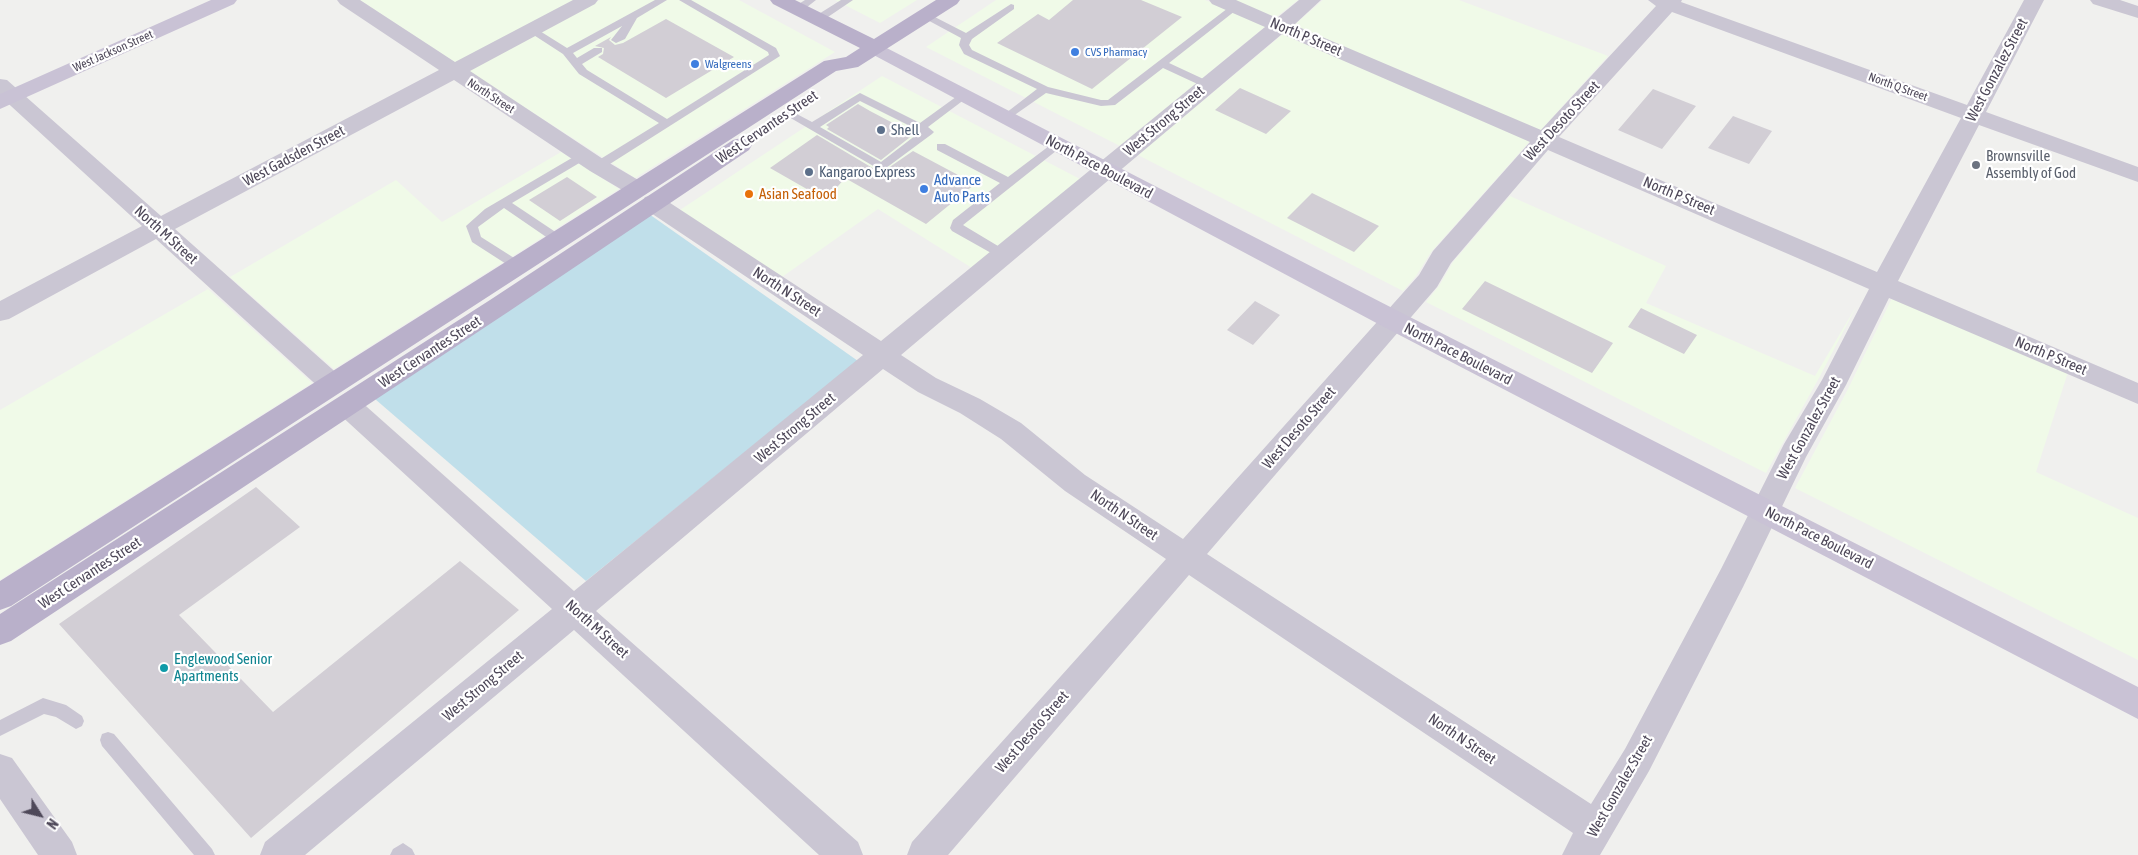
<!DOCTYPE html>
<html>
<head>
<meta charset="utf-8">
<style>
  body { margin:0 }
  #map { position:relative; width:2138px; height:855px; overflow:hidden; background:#f0f0ee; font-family:"Asap Condensed",sans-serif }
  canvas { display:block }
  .north { position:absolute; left:15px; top:790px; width:50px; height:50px; -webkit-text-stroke:4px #fff; paint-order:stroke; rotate:126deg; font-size:14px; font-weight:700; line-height:20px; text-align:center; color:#4e4859 }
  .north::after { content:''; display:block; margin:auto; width:18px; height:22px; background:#4e4859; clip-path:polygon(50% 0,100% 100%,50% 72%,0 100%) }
</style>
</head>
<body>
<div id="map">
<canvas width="2138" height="855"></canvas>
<div class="north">N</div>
</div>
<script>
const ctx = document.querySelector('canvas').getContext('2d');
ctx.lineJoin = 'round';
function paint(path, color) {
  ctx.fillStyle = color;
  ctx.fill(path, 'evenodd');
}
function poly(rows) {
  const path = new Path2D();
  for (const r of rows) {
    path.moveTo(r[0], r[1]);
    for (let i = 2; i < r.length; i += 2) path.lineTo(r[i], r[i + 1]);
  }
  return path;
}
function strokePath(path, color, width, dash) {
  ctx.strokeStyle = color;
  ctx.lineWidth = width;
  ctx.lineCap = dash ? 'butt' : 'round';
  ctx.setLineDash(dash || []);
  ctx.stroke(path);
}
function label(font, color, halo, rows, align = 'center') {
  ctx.font = font + ' "Asap Condensed",sans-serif';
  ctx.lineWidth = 4.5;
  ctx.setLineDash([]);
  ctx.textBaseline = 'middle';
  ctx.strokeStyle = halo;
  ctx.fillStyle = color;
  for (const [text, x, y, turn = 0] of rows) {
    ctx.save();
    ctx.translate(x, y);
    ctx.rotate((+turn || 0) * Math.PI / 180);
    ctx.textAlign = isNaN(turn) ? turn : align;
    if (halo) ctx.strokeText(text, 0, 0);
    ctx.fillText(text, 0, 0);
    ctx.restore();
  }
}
const commercial = poly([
  [360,0,575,0,456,63],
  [600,0,739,0,835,52,635,178,468,71],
  [835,0,917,0,880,23],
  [996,0,1205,0,1266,26,1120,146,926,47],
  [1232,0,1298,0,1275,18],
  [1323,0,1459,0,1608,56,1540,131,1293,26],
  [1283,34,1531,140,1431,252,1416,276,1403,291,1138,155],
  [882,76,1080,179,972,268,878,209,782,277,680,210],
  [561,152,619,189,334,369,230,277,396,180,442,222],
  [1510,196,1666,266,1646,303,1815,376,1857,305,1819,378,1766,473,1426,302,1439,286,1453,262],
  [208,289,312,383,0,580,0,410],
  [1893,296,2068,372,2036,472,2138,518,2138,660,1795,488,1847,391]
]);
const green = poly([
  [649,214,858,361,586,581,375,399]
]);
const building = poly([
  [1073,0,1141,0,1182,17,1092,89,997,43,1038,14,1049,20],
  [666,19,734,57,666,98,598,57,603,54,604,48,595,46,611,37,609,40,615,45,623,43],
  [1240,88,1291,111,1266,134,1215,110],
  [1653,89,1696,106,1662,149,1618,130],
  [858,104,870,111,914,134,881,160,827,129,829,127,826,125],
  [1733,116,1772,131,1749,164,1708,148],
  [817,135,881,173,913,151,975,184,926,224,845,178,826,200,770,168],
  [567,177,597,197,560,221,529,200],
  [1312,193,1379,226,1354,252,1287,218],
  [1485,281,1613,343,1592,373,1462,309],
  [1255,301,1280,315,1253,345,1227,330],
  [1641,308,1697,335,1684,354,1628,327],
  [256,487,300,527,179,615,273,712,460,561,519,610,251,838,59,624]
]);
const lane = poly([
  [655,0,667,0,637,18,625,39,616,43,611,40,622,26,573,53,577,58,594,48,602,48,602,52,582,64,587,70,667,119,769,55,768,52,679,0,691,0,776,48,780,56,602,169,594,169,594,163,659,123,579,74,563,54,526,30,531,27,535,28,567,48,655,0],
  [805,0,816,0,802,11,794,11,794,7,805,0],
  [841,0,853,0,822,21,814,21,814,17,841,0],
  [1011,4,1014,5,1014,9,972,39,969,45,972,50,1048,87,1101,100,1108,100,1232,5,1240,7,1169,63,1212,83,1212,87,1204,87,1163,68,1115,105,1101,106,1046,93,1006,121,1001,118,1002,116,1037,89,964,54,959,45,961,38,920,16,929,14,966,33,1011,4],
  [860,93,920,123,960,94,968,94,969,96,928,127,934,132,932,134,882,171,782,113,783,111,791,111,812,122,860,93],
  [860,101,906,124,920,132,881,162,820,127,860,101],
  [1057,140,1063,144,1061,147,963,225,1008,252,1010,255,1008,258,1000,258,952,231,950,228,953,220,1000,183,937,150,937,144,945,144,1008,177,1057,140],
  [582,152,586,153,586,159,512,203,563,237,565,240,563,243,555,243,504,208,478,227,481,237,522,263,524,266,522,269,514,269,472,242,466,226,485,209,582,152],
  [43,698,66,705,82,716,84,721,82,726,76,729,56,717,44,714,0,736,0,720,43,698],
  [108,732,114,734,212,849,215,855,194,855,102,746,100,740,102,734,108,732],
  [403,843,412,849,415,855,390,855,393,849,403,843]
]);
const street = poly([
  [337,0,360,0,455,62,573,0,598,0,595,4,470,71,606,161,645,184,649,189,645,194,637,197,629,194,590,171,454,80,175,229,341,377,345,384,341,391,332,394,323,391,156,239,9,319,0,321,0,301,142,226,0,96,0,79,7,80,161,216,439,70,340,4,337,0],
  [1209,0,1236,0,1277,18,1299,0,1321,0,1294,25,1541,130,1656,6,1648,0,1682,0,1681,2,1967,105,2024,0,2044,0,1986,112,2138,167,2138,182,1979,125,1898,281,2138,383,2138,404,1889,298,1846,385,1806,457,1743,587,1649,771,1600,855,1562,855,1573,833,1189,575,948,855,907,855,912,842,1166,559,1065,491,1001,439,960,413,918,392,883,369,596,611,858,842,863,855,819,855,574,630,305,855,260,855,265,842,552,609,338,413,334,406,338,399,348,395,358,399,574,591,863,355,645,209,641,203,645,197,653,195,661,197,881,341,1265,27,1212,4,1209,0],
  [1672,12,1961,118,1877,272,1559,137,1672,12],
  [1282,34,1530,142,1433,251,1419,275,1183,539,1085,475,1021,423,980,399,936,378,901,355,1282,34],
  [1548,150,1869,289,1822,380,1784,444,1721,569,1625,749,1591,804,1207,554,1437,287,1451,263,1548,150],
  [2090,0,2120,0,2138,6,2138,18,2093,4,2090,0],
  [0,754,12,758,72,842,77,855,38,855,0,799,0,754]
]);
const secondary = poly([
  [211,0,237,0,234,4,0,109,0,94,211,0],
  [875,42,1402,313,2138,687,2138,719,1384,327,868,52,865,48,868,44,875,42]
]);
const primary = poly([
  [770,0,795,0,874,39,936,0,960,0,957,4,858,67,836,71,11,606,0,610,0,581,824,61,846,57,860,48,773,4,770,0],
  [741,138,749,140,752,145,749,150,508,312,11,641,0,645,0,614,490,300,733,140,741,138]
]);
const markers = [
  [1075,52,5,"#3f7fe0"],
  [695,64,5,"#3f7fe0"],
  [881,130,5,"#5c6f8a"],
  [1976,165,5,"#6b7280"],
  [809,172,5,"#5c6f8a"],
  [924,189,5,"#3f7fe0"],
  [749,194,5,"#e8710a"],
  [164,668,5,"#0f9aa8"]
];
const farStreetnames = [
  ["West Jackson Street",113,51,-24],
  ["North Q Street",1898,87,20],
  ["North Street",491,96,33]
];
const farShopnames = [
  ["CVS Pharmacy",1085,52],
  ["Walgreens",705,64]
];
const streetNames = [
  ["North P Street",1306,37,23],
  ["West Gonzalez Street",1997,70,-62],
  ["West Strong Street",1164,121,-40],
  ["West Desoto Street",1562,121,-47],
  ["West Cervantes Street",767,127,-34],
  ["West Gadsden Street",294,156,-28],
  ["North Pace Boulevard",1099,167,28],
  ["North P Street",1679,196,23],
  ["North M Street",166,235,42],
  ["North N Street",787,292,33],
  ["West Cervantes Street",430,352,-33],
  ["North Pace Boulevard",1458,354,27],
  ["North P Street",2051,356,23],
  ["West Strong Street",795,428,-40],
  ["West Desoto Street",1299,428,-49],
  ["West Gonzalez Street",1809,428,-61],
  ["North N Street",1124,515,34],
  ["North Pace Boulevard",1819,538,27],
  ["West Cervantes Street",90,573,-33],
  ["North M Street",597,629,42],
  ["West Strong Street",483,686,-40],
  ["West Desoto Street",1032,732,-49],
  ["North N Street",1462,739,34],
  ["West Gonzalez Street",1620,786,-60]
];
const serviceNames = [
  ["Shell",891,130],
  ["Kangaroo Express",819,172]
];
const worshipNames = [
  ["Brownsville",1986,156],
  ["Assembly of God",1986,173]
];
const shopNames = [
  ["Advance",934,180],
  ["Auto Parts",934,197]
];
const foodNames = [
  ["Asian Seafood",759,194]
];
const cultureNames = [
  ["Englewood Senior",174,659],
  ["Apartments",174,676]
];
paint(commercial, '#f0fae8');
paint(green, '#c0dfea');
paint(building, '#d2ced5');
paint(lane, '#cac6d3');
paint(street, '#cac6d3');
paint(secondary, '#c9c2d5');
paint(primary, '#b9b0ca');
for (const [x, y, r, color] of markers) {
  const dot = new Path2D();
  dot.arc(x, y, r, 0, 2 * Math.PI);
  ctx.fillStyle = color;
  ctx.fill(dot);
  strokePath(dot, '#fff', 2);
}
label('12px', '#4e4859', '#fff', farStreetnames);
label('12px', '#366cbe', '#fff', farShopnames, 'left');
label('15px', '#4e4859', '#fff', streetNames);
label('15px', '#4e5e75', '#fff', serviceNames, 'left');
label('15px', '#5b616d', '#fff', worshipNames, 'left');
label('15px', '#366cbe', '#fff', shopNames, 'left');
label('15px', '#c56008', '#fff', foodNames, 'left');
label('15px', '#0d838f', '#fff', cultureNames, 'left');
</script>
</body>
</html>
